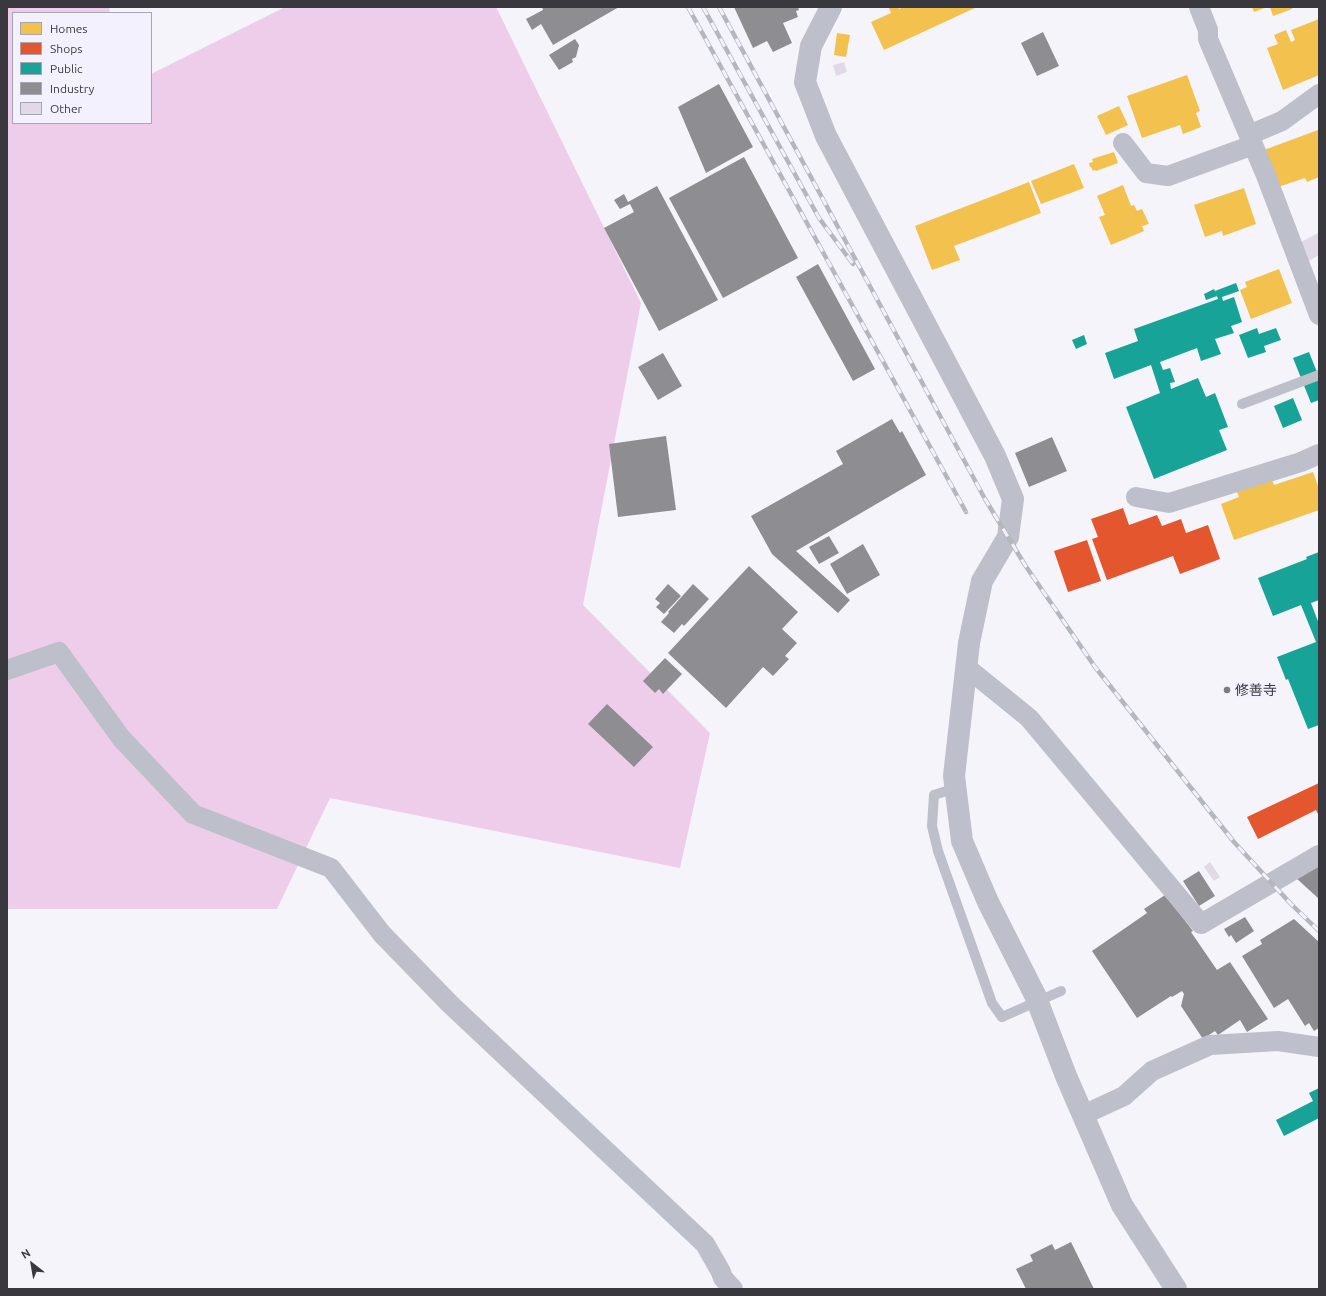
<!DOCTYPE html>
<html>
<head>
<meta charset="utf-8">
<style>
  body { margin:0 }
  #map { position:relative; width:1326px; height:1296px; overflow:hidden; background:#f4f4fa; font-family:Ubuntu,sans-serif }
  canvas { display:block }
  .frame { position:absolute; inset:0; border:8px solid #39383e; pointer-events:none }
  .legend { position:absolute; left:12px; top:12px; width:140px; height:112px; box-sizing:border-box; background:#f2f1fd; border:1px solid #a8a7b1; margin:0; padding:5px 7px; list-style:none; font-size:12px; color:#39383e }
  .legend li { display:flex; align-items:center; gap:8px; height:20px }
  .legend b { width:20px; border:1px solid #a8a7b1 }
  .north { position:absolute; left:12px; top:1244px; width:40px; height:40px; -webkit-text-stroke:3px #f2f1fd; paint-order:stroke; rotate:329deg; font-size:11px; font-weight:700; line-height:16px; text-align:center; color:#39383e }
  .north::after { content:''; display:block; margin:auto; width:14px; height:18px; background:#39383e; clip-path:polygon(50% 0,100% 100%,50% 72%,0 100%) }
</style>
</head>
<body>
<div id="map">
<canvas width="1326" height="1296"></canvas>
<div class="frame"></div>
<ul class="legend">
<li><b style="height:11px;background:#f2c14e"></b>Homes</li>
<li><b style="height:11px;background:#e4572e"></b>Shops</li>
<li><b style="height:11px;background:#17a398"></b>Public</li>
<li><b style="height:11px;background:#8d8d92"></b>Industry</li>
<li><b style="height:11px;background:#e1d9e8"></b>Other</li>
</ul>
<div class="north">N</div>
</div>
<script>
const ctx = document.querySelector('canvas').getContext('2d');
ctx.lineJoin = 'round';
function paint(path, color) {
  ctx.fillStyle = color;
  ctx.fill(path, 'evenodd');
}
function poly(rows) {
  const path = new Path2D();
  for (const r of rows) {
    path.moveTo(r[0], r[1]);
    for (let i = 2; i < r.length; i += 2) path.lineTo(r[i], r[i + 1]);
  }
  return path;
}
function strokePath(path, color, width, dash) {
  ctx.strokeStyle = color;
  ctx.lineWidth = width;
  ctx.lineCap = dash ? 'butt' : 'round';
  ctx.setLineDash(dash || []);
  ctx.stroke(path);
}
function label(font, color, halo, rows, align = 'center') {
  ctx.font = font + ' Ubuntu,"Noto Sans JP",sans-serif';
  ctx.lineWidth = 4;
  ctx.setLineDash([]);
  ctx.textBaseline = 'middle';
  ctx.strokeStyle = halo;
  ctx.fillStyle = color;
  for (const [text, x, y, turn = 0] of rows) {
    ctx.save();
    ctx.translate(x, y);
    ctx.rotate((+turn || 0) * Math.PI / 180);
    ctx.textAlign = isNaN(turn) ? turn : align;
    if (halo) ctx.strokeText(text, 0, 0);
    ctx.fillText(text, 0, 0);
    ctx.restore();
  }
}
const forest = poly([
  [7,7,109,7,110,13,13,13,13,123,151,123,151,74,285,7,496,7,641,303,583,605,710,733,680,868,330,798,277,909,7,909]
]);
const homes = poly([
  [892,7,898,7,899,9,904,7,977,7,884,50,871,22,891,13,889,8],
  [1252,7,1267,7,1254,12],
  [1270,7,1292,7,1292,9,1273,16],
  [1319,19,1319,75,1283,90,1267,48,1278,44,1274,35,1286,30,1291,42,1295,40,1291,30],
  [837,33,850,35,846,57,834,55],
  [1187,75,1200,111,1196,113,1201,127,1183,134,1180,125,1142,138,1127,96],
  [1119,106,1128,125,1106,135,1097,116],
  [1318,130,1319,177,1307,182,1305,178,1278,187,1264,150],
  [1114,152,1118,163,1096,171,1095,170,1093,171,1091,167,1090,167,1089,163,1093,162,1092,159],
  [1074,164,1084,188,1041,204,1031,181],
  [1029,182,1041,213,954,246,960,260,932,270,915,226],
  [1123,185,1131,206,1134,205,1137,211,1142,209,1149,224,1142,226,1144,231,1111,245,1099,217,1105,215,1097,196],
  [1244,188,1256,224,1223,236,1222,231,1205,237,1194,205],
  [1279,269,1292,303,1251,319,1240,290,1247,287,1245,282],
  [1313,472,1319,489,1319,510,1234,540,1221,504,1239,497,1236,489,1271,477,1274,485]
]);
const shops = poly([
  [1123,508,1129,525,1157,515,1162,526,1181,519,1186,533,1208,525,1220,559,1180,574,1173,556,1107,580,1092,539,1098,537,1091,519],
  [1087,540,1101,581,1068,592,1054,551],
  [1319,783,1319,816,1316,810,1258,839,1247,817]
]);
const public = poly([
  [1236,283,1239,291,1222,297,1223,301,1234,297,1242,322,1231,326,1234,333,1215,339,1221,354,1201,361,1197,348,1160,362,1163,370,1170,368,1175,382,1170,383,1171,389,1198,378,1206,397,1215,393,1228,427,1219,430,1227,450,1154,479,1126,407,1160,393,1151,365,1114,379,1105,353,1138,341,1134,329,1218,299,1215,291],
  [1214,289,1217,296,1206,300,1204,294],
  [1257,328,1259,334,1276,328,1281,340,1264,346,1266,352,1248,358,1239,335],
  [1084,335,1087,344,1076,349,1072,340],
  [1309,352,1319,377,1319,400,1311,403,1293,358],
  [1293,398,1302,420,1283,428,1274,406],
  [1319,552,1319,600,1311,603,1319,624,1319,725,1308,729,1288,679,1286,680,1277,657,1316,642,1301,605,1273,616,1258,578,1307,559,1306,557],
  [1319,1088,1319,1118,1284,1136,1276,1120,1313,1101,1309,1093]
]);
const industry = poly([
  [542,7,619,7,553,45,541,24,532,30,526,19,543,10],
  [734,7,798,7,799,10,796,11,798,17,783,23,792,43,773,52,767,41,753,48],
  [1043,32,1059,66,1037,76,1021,43],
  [575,39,579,45,576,57,572,59,573,62,559,70,549,55],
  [719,84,753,147,706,173,678,107],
  [744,157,798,258,723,298,669,198],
  [657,186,718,300,659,331,604,228,634,212,630,204,620,209,614,200,624,194,628,202],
  [818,264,875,369,853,381,796,277],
  [663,353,682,386,658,400,638,367],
  [892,419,900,433,902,431,926,475,796,551,850,600,838,613,772,554,751,516,843,464,836,451],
  [666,436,676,510,618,517,609,444],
  [1052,437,1067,471,1029,487,1015,453],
  [829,536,839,553,819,564,809,547],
  [863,544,880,575,847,594,830,564],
  [749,566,798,612,782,629,797,643,785,656,789,659,773,676,763,667,726,708,668,653],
  [668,584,681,596,664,614,656,607,660,603,655,599],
  [693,584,709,599,684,626,682,624,674,633,661,622,669,613,668,612],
  [665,658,682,674,663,694,659,689,655,693,643,681],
  [607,704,653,747,634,767,588,724],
  [1319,864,1319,899,1295,877],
  [1199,871,1215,896,1199,906,1183,881],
  [1165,895,1193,931,1191,932,1217,970,1230,962,1268,1019,1247,1032,1240,1020,1218,1035,1215,1031,1203,1039,1181,1006,1184,994,1182,991,1172,997,1171,996,1137,1018,1092,951,1147,913,1144,909],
  [1245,917,1254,931,1236,943,1231,935,1229,937,1224,929],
  [1294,919,1319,942,1319,1028,1314,1031,1309,1023,1305,1026,1288,999,1274,1008,1242,956,1262,944,1260,940],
  [1071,1242,1094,1289,1026,1289,1016,1269,1033,1261,1030,1255,1052,1244,1055,1250]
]);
const building = poly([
  [844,62,847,72,836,76,833,65],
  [1318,233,1319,255,1309,261,1299,243],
  [1210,862,1220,877,1214,881,1204,867]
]);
const service = poly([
  [1242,404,1319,375],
  [956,788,934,795,932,826,938,851,992,1003,1002,1017]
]);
const minor = poly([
  [1199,7,1208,30,1208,39,1265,173,1319,315],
  [1249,135,1282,121,1319,94],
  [1123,143,1146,173,1168,176,1253,145],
  [1136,497,1169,503,1301,462,1319,454],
  [966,667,1029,718,1201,924,1319,855],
  [7,670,59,652,121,738,193,814,331,868,382,934,450,1004,705,1244,721,1272,723,1278,733,1289],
  [1083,1115,1124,1096,1152,1071,1210,1045,1278,1041,1319,1047]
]);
const tertiary = poly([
  [831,7,811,46,805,82,826,136,995,456,1013,499,1008,537,982,581,969,643,954,776,962,841,988,902,1035,995,1066,1076,1122,1205,1176,1289]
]);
const rail = poly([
  [688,7,966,512],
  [703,7,819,218,853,264],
  [719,7,985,499,1025,565,1095,667,1234,842,1291,904,1319,931]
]);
const serviceBridge = poly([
  [1002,1017,1061,991]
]);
const markers = [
  [1227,690,4,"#7a7a80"]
];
const poiNames = [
  ["修善寺",1235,690]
];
paint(forest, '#eecdeb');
paint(homes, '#f2c14e');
paint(shops, '#e4572e');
paint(public, '#17a398');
paint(industry, '#8d8d92');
paint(building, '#e1d9e8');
strokePath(service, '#bdc0ca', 10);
strokePath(minor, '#bdc0ca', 20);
strokePath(tertiary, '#bdc0ca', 22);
strokePath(rail, '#b5b7be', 4.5);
strokePath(rail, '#f2f1fd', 3, [9]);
strokePath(serviceBridge, '#bdc0ca', 10);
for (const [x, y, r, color] of markers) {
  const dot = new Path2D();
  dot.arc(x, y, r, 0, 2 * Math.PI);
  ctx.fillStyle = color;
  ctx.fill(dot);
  strokePath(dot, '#f2f1fd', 1.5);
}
label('14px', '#39383e', '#f2f1fd', poiNames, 'left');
</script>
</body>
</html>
